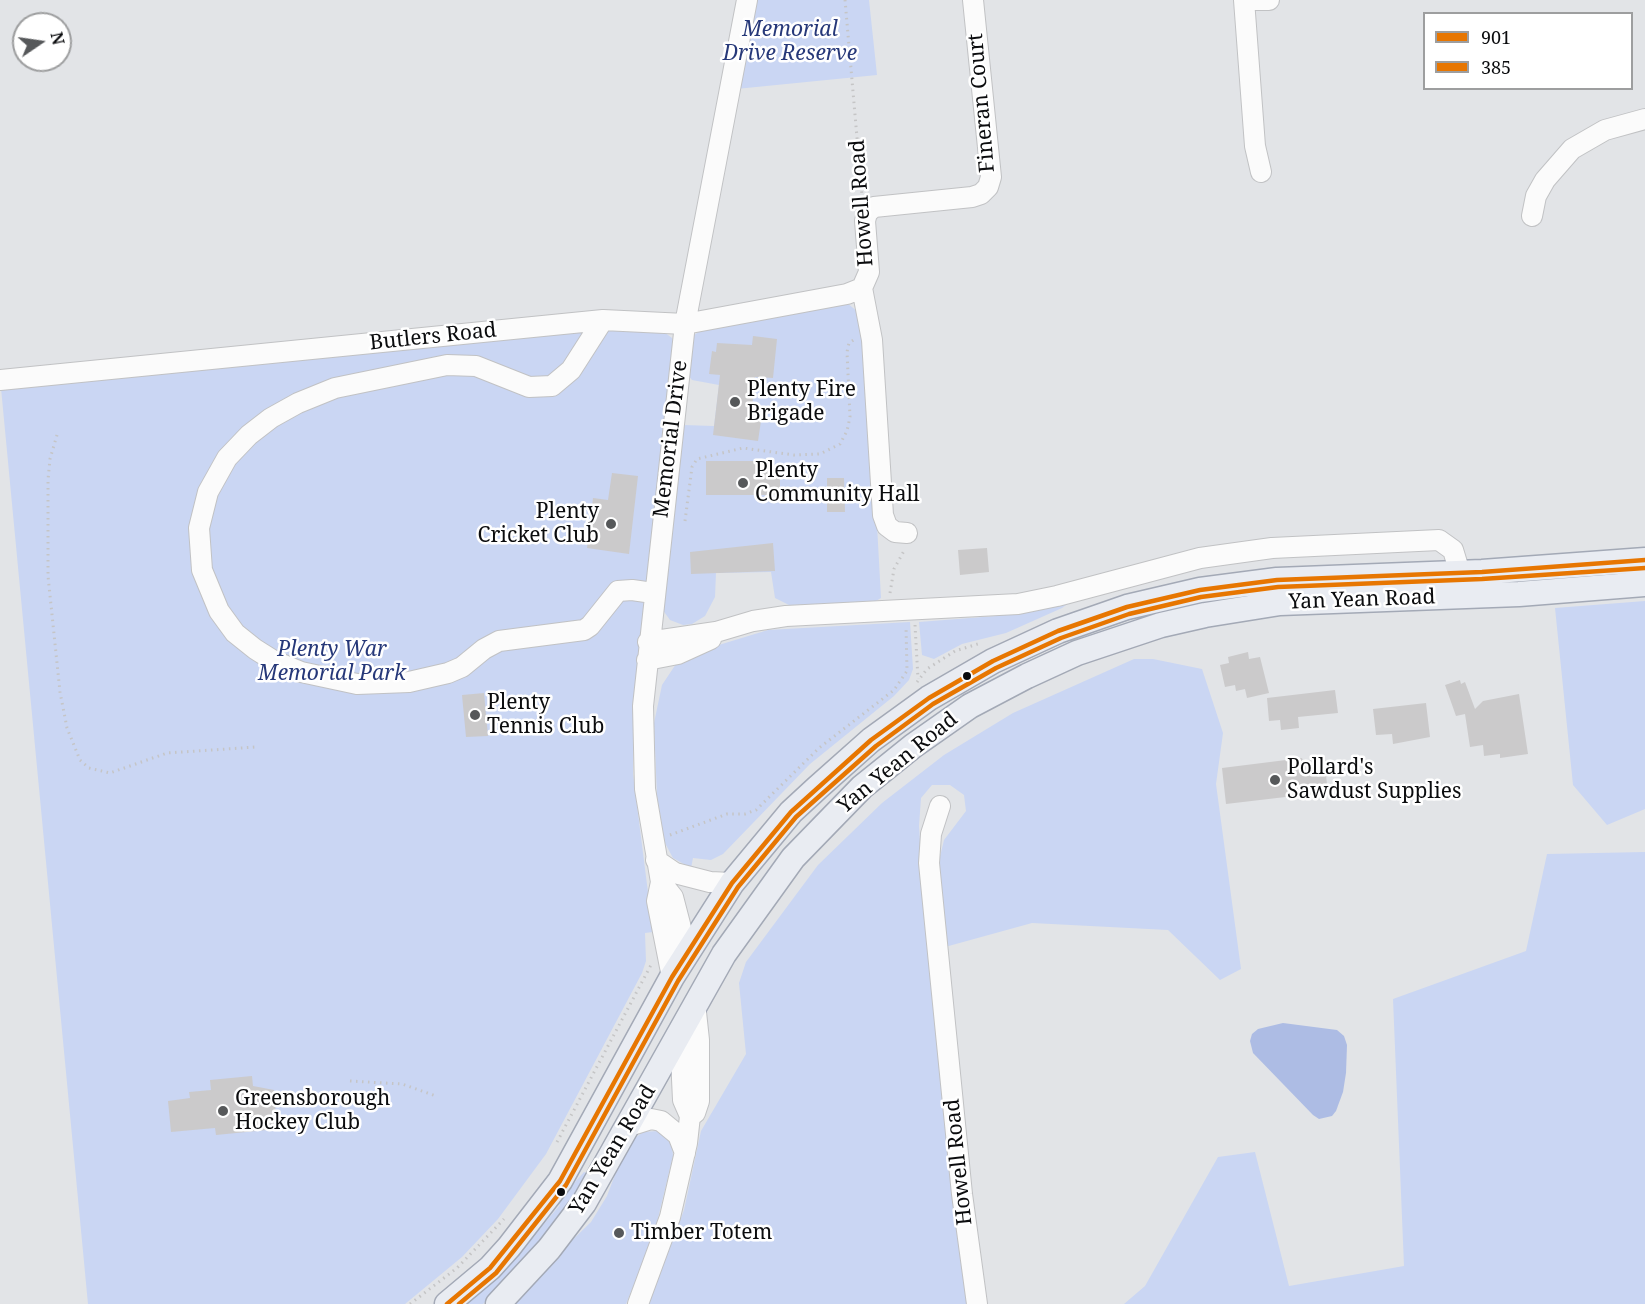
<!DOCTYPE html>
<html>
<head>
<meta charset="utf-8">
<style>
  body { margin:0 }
  #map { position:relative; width:1645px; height:1304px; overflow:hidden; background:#e2e4e7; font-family:"Noto Serif",serif }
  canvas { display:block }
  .legend { position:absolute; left:1423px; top:12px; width:210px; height:78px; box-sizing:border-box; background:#fff; border:2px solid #9d9e9f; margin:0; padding:8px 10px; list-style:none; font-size:18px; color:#0b0c0e }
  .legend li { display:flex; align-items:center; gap:12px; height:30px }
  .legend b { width:30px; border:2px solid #9d9e9f }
  .north { position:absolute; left:12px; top:12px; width:60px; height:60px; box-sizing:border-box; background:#fff; border:2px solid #9d9e9f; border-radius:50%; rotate:77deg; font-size:16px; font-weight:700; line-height:24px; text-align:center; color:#0b0c0e }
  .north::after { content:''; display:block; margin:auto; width:21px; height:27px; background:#56585a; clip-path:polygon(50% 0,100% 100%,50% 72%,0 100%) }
</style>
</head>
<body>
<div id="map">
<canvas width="1645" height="1304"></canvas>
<ul class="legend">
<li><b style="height:8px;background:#e77601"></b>901</li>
<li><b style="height:8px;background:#e77601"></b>385</li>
</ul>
<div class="north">N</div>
</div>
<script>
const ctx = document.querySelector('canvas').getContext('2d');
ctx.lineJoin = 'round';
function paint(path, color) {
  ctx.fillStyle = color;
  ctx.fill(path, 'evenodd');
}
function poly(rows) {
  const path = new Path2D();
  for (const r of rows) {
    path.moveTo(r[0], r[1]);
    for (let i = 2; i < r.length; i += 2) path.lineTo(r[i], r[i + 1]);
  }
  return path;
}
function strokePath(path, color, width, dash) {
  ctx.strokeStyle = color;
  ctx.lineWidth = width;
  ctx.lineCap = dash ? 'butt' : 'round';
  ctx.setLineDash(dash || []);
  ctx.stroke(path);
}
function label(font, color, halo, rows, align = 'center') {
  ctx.font = font + ' "Noto Serif",serif';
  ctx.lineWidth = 5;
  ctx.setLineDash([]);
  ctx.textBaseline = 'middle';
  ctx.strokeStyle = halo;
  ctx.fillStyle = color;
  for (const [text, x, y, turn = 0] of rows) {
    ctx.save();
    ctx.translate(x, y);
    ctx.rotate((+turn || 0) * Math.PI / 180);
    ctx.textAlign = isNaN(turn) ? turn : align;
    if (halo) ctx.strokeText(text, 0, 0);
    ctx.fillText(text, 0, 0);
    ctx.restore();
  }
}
const green = poly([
  [755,0,869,0,877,75,736,89],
  [847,303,858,312,869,379,881,598,874,602,789,605,775,598,771,572,716,573,715,597,705,616,692,624,683,625,670,620,662,609,683,425,714,426,719,385,692,380,688,375,694,335,702,330],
  [610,329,664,332,672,338,675,349,633,721,633,774,653,932,645,933,646,961,642,973,546,1154,498,1219,462,1257,405,1304,88,1304,1,388,342,353],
  [1645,601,1645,809,1607,825,1573,785,1555,608],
  [1070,602,1062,608,1006,633,962,644,934,659,922,655,919,622,996,616],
  [910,622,913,669,909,680,894,696,810,764,723,854,711,860,693,858,691,868,673,858,665,843,657,796,654,723,662,685,676,664,699,651,768,630],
  [1134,659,1153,659,1202,669,1223,733,1216,784,1241,969,1220,980,1168,930,1032,923,945,947,937,869,944,840,966,811,964,795,950,785,932,785,921,798,919,826,923,884,968,1304,648,1304,684,1210,701,1131,746,1054,739,983,746,962,818,865,882,803,944,755,1013,713],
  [1645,852,1645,1304,1124,1304,1145,1286,1218,1157,1255,1152,1289,1286,1404,1266,1393,999,1526,951,1547,854],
  [658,1131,664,1134,672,1144,673,1156,653,1239,626,1304,515,1304,561,1256,559,1253,591,1222,607,1196,622,1156,631,1141,643,1132],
  [584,1172,590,1175,567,1210,501,1288,483,1304,466,1304,518,1254,560,1205,557,1202]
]);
const water = poly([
  [1283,1023,1337,1030,1344,1036,1347,1045,1346,1073,1343,1092,1336,1111,1332,1116,1319,1119,1313,1115,1253,1053,1250,1041,1252,1034,1258,1029]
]);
const building = poly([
  [753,336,777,339,773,378,755,377,751,419,761,421,758,441,713,435,720,375,709,374,712,351,716,352,717,343,752,345],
  [706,461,763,461,763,470,780,471,780,495,706,495],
  [612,473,638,476,629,554,587,548,593,498,608,500],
  [827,478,844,478,845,512,827,512],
  [773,543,775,571,691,574,690,552],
  [987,548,989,572,960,575,958,550],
  [1248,652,1249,659,1260,657,1269,693,1247,698,1245,689,1236,691,1235,685,1225,687,1220,665,1229,663,1228,657],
  [1460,680,1461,684,1465,682,1475,709,1483,701,1519,694,1528,754,1500,758,1500,754,1484,756,1483,745,1470,747,1465,714,1456,716,1445,685],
  [1335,690,1338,713,1298,717,1299,728,1281,730,1280,720,1269,721,1267,698],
  [484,693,488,736,466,737,462,695],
  [1426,703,1430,737,1393,744,1392,734,1376,735,1373,709],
  [1302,758,1303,761,1324,759,1328,792,1226,804,1222,768],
  [252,1076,253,1086,274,1090,277,1129,216,1135,215,1128,171,1132,168,1101,190,1098,189,1092,211,1090,210,1080]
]);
const path = poly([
  [845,0,862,195],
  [57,435,50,459,48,480,48,576,60,692,67,728,80,760,89,768,110,773,167,753,256,747],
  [685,521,692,467,697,459,743,448,794,455,820,454,840,444,847,431,850,417,847,352,849,343,855,339],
  [890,593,894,569,905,549],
  [915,625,918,679],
  [917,682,927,669,955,651,981,643],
  [670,835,727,814,745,814,756,810,819,748,894,690,907,671,906,626],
  [350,1081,402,1084,436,1096],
  [557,1142,651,965],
  [410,1304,457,1268,504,1219]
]);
const minor = poly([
  [1244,0,1255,146,1261,172],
  [1252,0,1269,0],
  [1532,216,1536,196,1545,180,1572,149,1605,130,1645,119],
  [603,320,571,370,552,386,529,387,476,366,447,365,335,388,298,403,271,418,249,435,227,458,208,492,199,528,202,570,219,611,235,633,255,649,274,661,301,672,357,684,409,682,448,673,462,667,484,649,499,641,584,630,590,626,618,591,632,590,653,593],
  [0,380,603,320,685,324,847,294,862,288],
  [907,533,895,532,887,526,883,515,872,340,862,288,869,272,865,221,867,213,874,207,972,197,981,194,988,187,991,177,973,0],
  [648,642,716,632,753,621,786,616,1018,604,1057,596,1200,558,1272,548,1439,540,1453,550,1460,573],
  [647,660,678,654,711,639],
  [940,806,931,834,929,863,962,1194,977,1304],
  [656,860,675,873,710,882,732,883],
  [661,882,673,897,687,951],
  [672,977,657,901,661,882,645,789,643,706,685,324,747,0],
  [690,1116,695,1113,699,1101,699,1040,695,1003],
  [629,1126,651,1119,661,1121,678,1135,685,1153],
  [638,1304,670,1217,687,1143,690,1116,683,1100,680,1036]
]);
const major = poly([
  [447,1304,490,1268,509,1247,560,1181,672,977,732,883,791,812,817,788,871,740,929,698,993,661,1058,631,1127,607,1200,590,1277,580,1482,572,1645,560],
  [498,1304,549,1249,584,1203,724,954,793,858,862,787,913,746,970,706,1027,676,1077,653,1161,625,1205,615,1280,603,1519,594,1645,584]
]);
const bus1 = poly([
  [447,1304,490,1268,560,1181,672,977,732,883,791,812,871,740,929,698,993,661,1058,631,1127,607,1200,590,1277,580,1482,572,1645,560]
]);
const bus2 = poly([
  [459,1304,496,1273,566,1185,678,981,738,887,796,817,876,746,933,704,996,668,1061,638,1129,614,1201,597,1278,587,1482,579,1645,568]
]);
const markers = [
  [735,402,6,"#56585a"],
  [743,483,6,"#56585a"],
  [611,524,6,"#56585a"],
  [967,676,5,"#0b0c0e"],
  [475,715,6,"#56585a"],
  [1275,780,6,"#56585a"],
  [223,1111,6,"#56585a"],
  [561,1192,5,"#0b0c0e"],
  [619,1233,6,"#56585a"]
];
const parkNames = [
  ["Memorial",790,30],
  ["Drive Reserve",790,54],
  ["Plenty War",332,650],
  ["Memorial Park",332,674]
];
const streetNames = [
  ["Fineran Court",982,103,-95],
  ["Howell Road",862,203,-94],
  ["Butlers Road",433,337,-6],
  ["Memorial Drive",671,439,-83],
  ["Yan Yean Road",1362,600,-2],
  ["Yan Yean Road",898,763,-39],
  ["Yan Yean Road",613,1150,-59],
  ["Howell Road",959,1162,-96]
];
const poiNames = [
  ["Plenty Fire",747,390],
  ["Brigade",747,414],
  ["Plenty",755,471],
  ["Community Hall",755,495],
  ["Plenty",599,512,"right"],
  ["Cricket Club",599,536,"right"],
  ["Plenty",487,703],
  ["Tennis Club",487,727],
  ["Pollard's",1287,768],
  ["Sawdust Supplies",1287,792],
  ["Greensborough",235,1099],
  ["Hockey Club",235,1123],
  ["Timber Totem",631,1233]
];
paint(green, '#cad6f3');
paint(water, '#adbce4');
paint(building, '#cbcacb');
strokePath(minor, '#c1c2c4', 22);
strokePath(major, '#a3a9b6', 27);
strokePath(path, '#c5c5c6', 3, [1.5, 4.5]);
strokePath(minor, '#fbfbfb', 20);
strokePath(major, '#e9ecf2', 24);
strokePath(bus1, '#e77601', 4.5);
strokePath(bus2, '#e77601', 4.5);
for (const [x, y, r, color] of markers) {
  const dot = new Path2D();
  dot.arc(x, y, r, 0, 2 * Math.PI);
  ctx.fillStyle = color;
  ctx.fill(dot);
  strokePath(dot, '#fff', 2);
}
label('italic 21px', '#263879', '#fff', parkNames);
label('21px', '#0b0c0e', '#fff', streetNames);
label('21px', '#0b0c0e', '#fff', poiNames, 'left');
</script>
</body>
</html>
